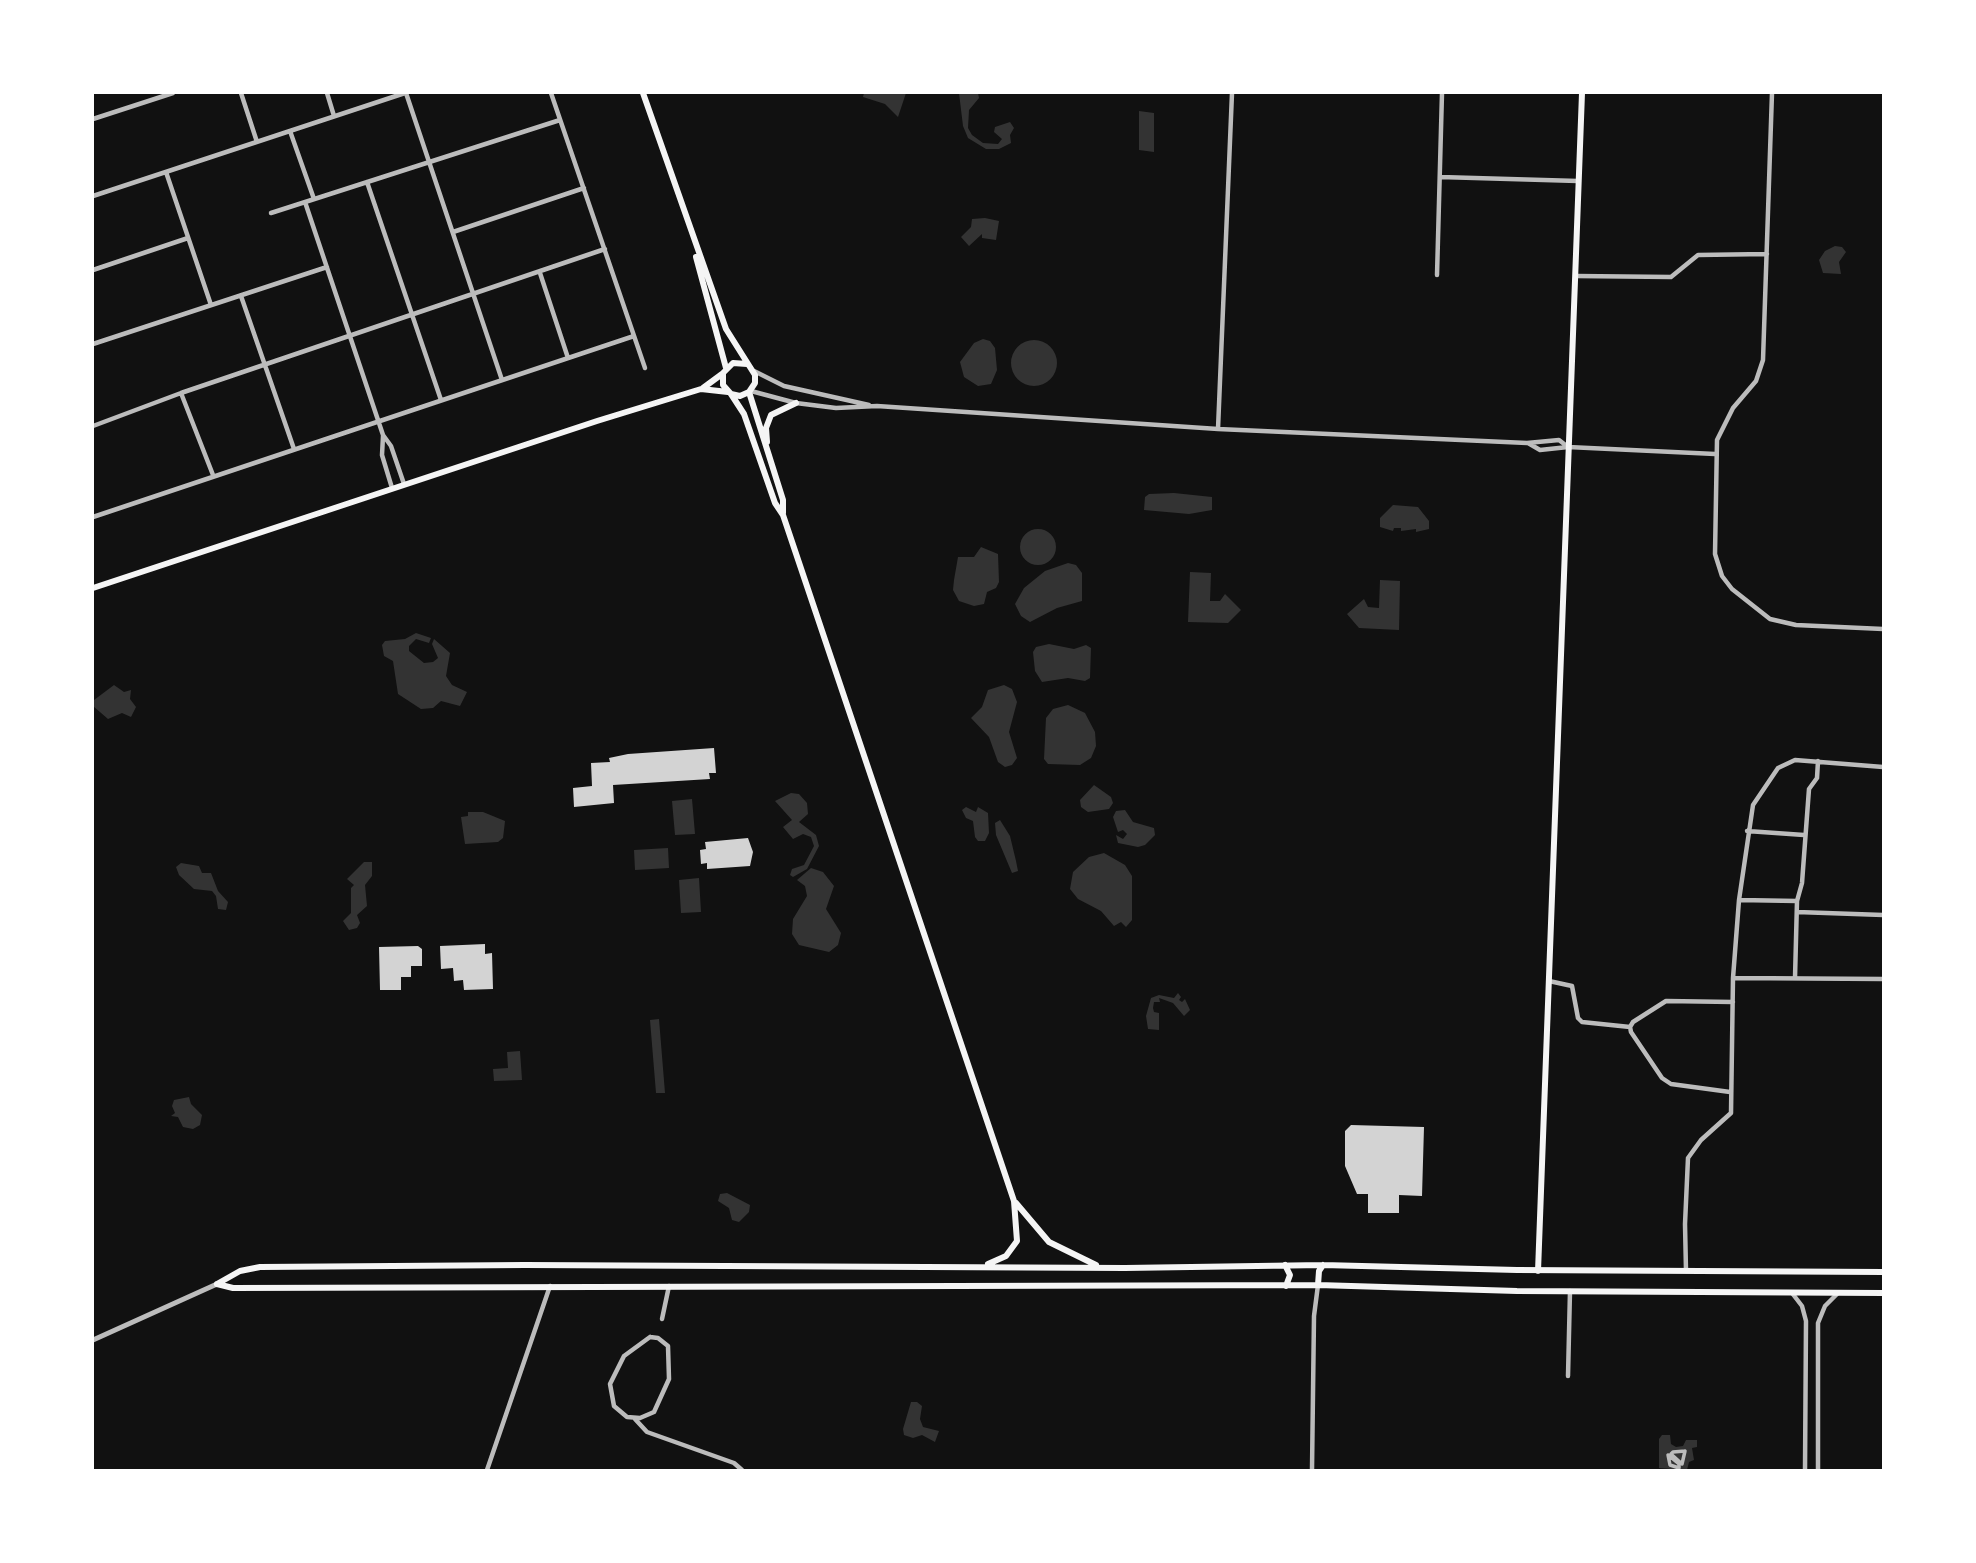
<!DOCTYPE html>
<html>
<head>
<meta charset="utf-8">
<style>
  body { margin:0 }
  #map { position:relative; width:1976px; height:1563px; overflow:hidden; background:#111; font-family:"Golos Text",sans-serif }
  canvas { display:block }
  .frame { position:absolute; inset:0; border:94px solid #fff; pointer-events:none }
</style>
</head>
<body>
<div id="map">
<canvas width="1976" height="1563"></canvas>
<div class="frame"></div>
</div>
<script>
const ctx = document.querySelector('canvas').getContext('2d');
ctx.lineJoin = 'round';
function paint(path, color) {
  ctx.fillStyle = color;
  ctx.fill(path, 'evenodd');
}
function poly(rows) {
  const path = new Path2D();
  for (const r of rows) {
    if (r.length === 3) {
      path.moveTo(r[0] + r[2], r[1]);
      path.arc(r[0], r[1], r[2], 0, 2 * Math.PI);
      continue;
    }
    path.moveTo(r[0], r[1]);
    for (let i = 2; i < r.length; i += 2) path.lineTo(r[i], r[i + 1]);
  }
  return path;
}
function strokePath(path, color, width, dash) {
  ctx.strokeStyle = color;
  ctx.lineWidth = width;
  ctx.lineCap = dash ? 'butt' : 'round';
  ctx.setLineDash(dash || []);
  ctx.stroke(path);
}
const water = poly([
  [864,93,906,93,898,117,885,104,863,97],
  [959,93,978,93,979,98,969,110,968,128,972,135,983,143,998,144,1002,139,994,132,995,127,1010,122,1014,128,1010,135,1011,143,999,149,986,149,968,138,963,126],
  [1139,111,1154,113,1154,152,1139,150],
  [985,218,999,221,996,240,982,238,982,234,969,246,961,237,971,227,972,219],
  [1835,246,1842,247,1846,252,1839,262,1841,274,1823,273,1819,260,1825,251],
  [983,339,990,341,995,348,997,370,991,384,978,386,964,377,960,362,974,343],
  [1034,363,23],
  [1174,493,1212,497,1212,510,1189,514,1144,510,1145,497,1149,494],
  [1393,505,1418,507,1429,521,1429,529,1416,532,1416,529,1401,531,1401,528,1394,528,1393,531,1380,527,1380,518],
  [1038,547,18],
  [981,547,998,554,999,582,996,588,987,592,984,604,974,606,959,601,953,590,954,580,958,557,974,557],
  [1068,563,1076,565,1082,573,1082,601,1057,608,1030,622,1021,616,1015,604,1024,588,1045,571],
  [1190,572,1211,573,1210,601,1220,601,1225,594,1241,610,1228,623,1188,622],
  [1380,580,1400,581,1399,630,1359,628,1347,614,1364,599,1368,607,1379,608],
  [416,633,431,638,429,643,416,639,409,646,409,651,424,663,433,662,438,658,432,644,434,639,450,653,446,676,452,685,467,692,460,706,441,701,433,708,421,709,398,694,393,661,384,656,382,645,385,641,405,639],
  [1049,644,1074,649,1086,645,1091,648,1090,678,1085,681,1068,678,1042,682,1035,671,1033,652,1036,647],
  [114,685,124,692,131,690,130,699,136,707,131,717,122,713,108,719,93,706,94,700],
  [1004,685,1012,689,1017,702,1009,732,1017,758,1012,765,1005,767,998,762,989,737,971,718,982,707,988,690],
  [1068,705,1085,713,1095,732,1096,746,1091,758,1080,765,1048,764,1044,759,1046,718,1053,709],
  [1094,785,1111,797,1113,803,1109,809,1088,812,1081,807,1080,800],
  [791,793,799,794,807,803,808,814,799,822,816,835,819,846,807,869,793,877,790,875,792,869,804,865,814,846,811,837,803,834,793,839,783,827,792,820,775,801],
  [692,799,695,834,675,835,672,801],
  [966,807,976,812,978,807,988,813,989,833,985,841,978,841,975,837,973,821,966,818,962,810],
  [1125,810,1133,822,1154,828,1155,835,1145,845,1138,847,1118,843,1116,835,1123,839,1127,834,1123,830,1118,832,1113,817,1116,811],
  [468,812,483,812,505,821,503,838,498,842,465,844,461,817,468,816],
  [1000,820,1010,836,1016,861,1018,871,1012,873,996,835,995,823],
  [668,848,669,868,635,870,634,850],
  [1104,853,1125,865,1132,876,1132,920,1126,927,1121,922,1114,926,1101,911,1078,899,1070,889,1073,872,1089,857],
  [364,862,372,862,372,876,365,885,367,906,357,915,360,923,357,928,349,930,343,921,351,913,351,888,354,885,347,879],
  [181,863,199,866,202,873,211,873,218,891,228,902,226,910,218,909,216,896,212,891,194,889,179,875,176,867],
  [811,868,823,872,834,886,826,909,841,933,838,945,829,952,799,945,792,934,793,919,807,896,805,886,797,880],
  [699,878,701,912,681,913,679,880],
  [1178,993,1181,997,1179,1000,1182,1002,1185,999,1190,1010,1184,1016,1173,1003,1159,998,1160,1002,1154,1002,1153,1008,1154,1012,1159,1013,1159,1030,1148,1029,1146,1016,1151,998,1159,995,1174,998],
  [659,1019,665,1093,656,1093,650,1020],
  [520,1051,522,1080,494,1081,493,1069,508,1068,507,1052],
  [189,1097,191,1104,202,1115,200,1125,193,1129,183,1127,178,1117,171,1116,175,1113,172,1106,174,1100],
  [727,1193,750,1205,749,1212,739,1222,732,1220,729,1208,718,1201,720,1194],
  [911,1402,917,1402,922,1406,920,1419,923,1427,939,1431,935,1442,922,1435,913,1438,904,1435,903,1429],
  [1662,1435,1670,1435,1671,1444,1676,1447,1683,1446,1686,1440,1697,1440,1697,1447,1692,1448,1694,1460,1689,1462,1687,1470,1659,1468,1659,1439]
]);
const building = poly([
  [714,748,716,773,709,773,710,779,613,785,614,803,574,807,573,788,592,786,591,763,610,762,609,758,628,754],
  [748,838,753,852,750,866,707,869,707,863,701,864,700,850,706,849,705,842],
  [485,944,485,954,492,953,493,989,464,990,463,980,454,981,453,968,441,969,440,946],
  [418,946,422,949,422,966,411,966,411,977,401,977,401,990,380,990,379,947],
  [1351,1125,1424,1127,1422,1196,1399,1195,1399,1213,1368,1213,1368,1194,1357,1194,1345,1166,1345,1131]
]);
const pedestrian = poly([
  [1685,1451,1682,1464,1671,1454,1673,1452,1685,1451],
  [1668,1455,1679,1464,1679,1468,1670,1465,1668,1455]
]);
const minor = poly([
  [241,93,257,142],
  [327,93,334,116],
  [406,93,502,380],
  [551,93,645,368],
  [1772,93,1763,360,1756,381,1733,408,1717,440,1715,554,1722,576,1732,589,1770,619,1796,625,1883,629],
  [93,119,173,93],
  [290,131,314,199],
  [166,172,211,305],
  [1440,177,1578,181],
  [367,182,441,400],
  [93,196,405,93],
  [305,202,383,435,391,446,404,484],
  [271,213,560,120],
  [453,232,584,188],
  [93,270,188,238],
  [540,273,568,358],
  [1437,275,1442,93],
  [1576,276,1671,277,1698,255,1767,254],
  [241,296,294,449],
  [93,344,327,267],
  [754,371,784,386,869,405],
  [751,391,796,403,836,408,877,406,1218,429,1527,443,1559,440,1568,447],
  [181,393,213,475],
  [93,426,181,393,605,249],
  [1218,429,1232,93],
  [383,436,382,455,392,488],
  [1528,443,1540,450,1568,447,1715,454],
  [93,517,634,336],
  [1747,831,1804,835],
  [1739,900,1797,901],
  [1797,912,1883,915],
  [1733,978,1883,979],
  [1795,978,1797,901,1802,883,1809,789,1817,778,1818,761],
  [1549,981,1572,986,1578,1018,1582,1022,1630,1027],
  [1730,1092,1671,1084,1662,1078,1631,1032,1630,1027,1633,1022,1666,1001,1733,1002],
  [1686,1271,1685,1224,1688,1158,1701,1140,1731,1113,1733,978,1739,900,1753,805,1778,768,1795,760,1883,767],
  [1792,1293,1802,1306,1806,1321,1805,1470],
  [662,1319,669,1286],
  [650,1337,658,1338,668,1346,669,1379,654,1412,640,1418,627,1417,614,1406,610,1384,624,1356,650,1337],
  [1568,1376,1570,1291],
  [635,1419,647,1432,734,1463,742,1470],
  [487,1470,550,1286],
  [1312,1470,1314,1316,1318,1285],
  [1818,1470,1818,1323,1825,1306,1838,1293]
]);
const tertiary = poly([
  [93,1340,217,1284]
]);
const secondary = poly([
  [643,93,726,329,755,375,755,383,749,392,740,396,731,394,723,385,723,373,733,363,747,364],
  [696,257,726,368],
  [703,388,722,374],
  [749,392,783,500,783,513],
  [731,394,744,414,775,503,783,515,1014,1201,1017,1241,1006,1256,988,1264],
  [767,442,766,428,771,415,796,403],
  [93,588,597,421,701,389,728,392],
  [1016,1203,1049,1242,1096,1265],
  [1285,1265,1290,1275,1286,1286],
  [1538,1271,1582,93],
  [217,1284,240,1271,260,1267,525,1265,1125,1268,1323,1265,1517,1270,1883,1272],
  [217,1284,233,1288,1318,1285,1517,1291,1883,1293],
  [1318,1285,1319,1271,1323,1265]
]);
paint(water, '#333');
paint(building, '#d3d3d3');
strokePath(pedestrian, '#bcbcbc', 3.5);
strokePath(minor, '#bcbcbc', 4.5);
strokePath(tertiary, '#bcbcbc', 5);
strokePath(secondary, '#f5f5f5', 6);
</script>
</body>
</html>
